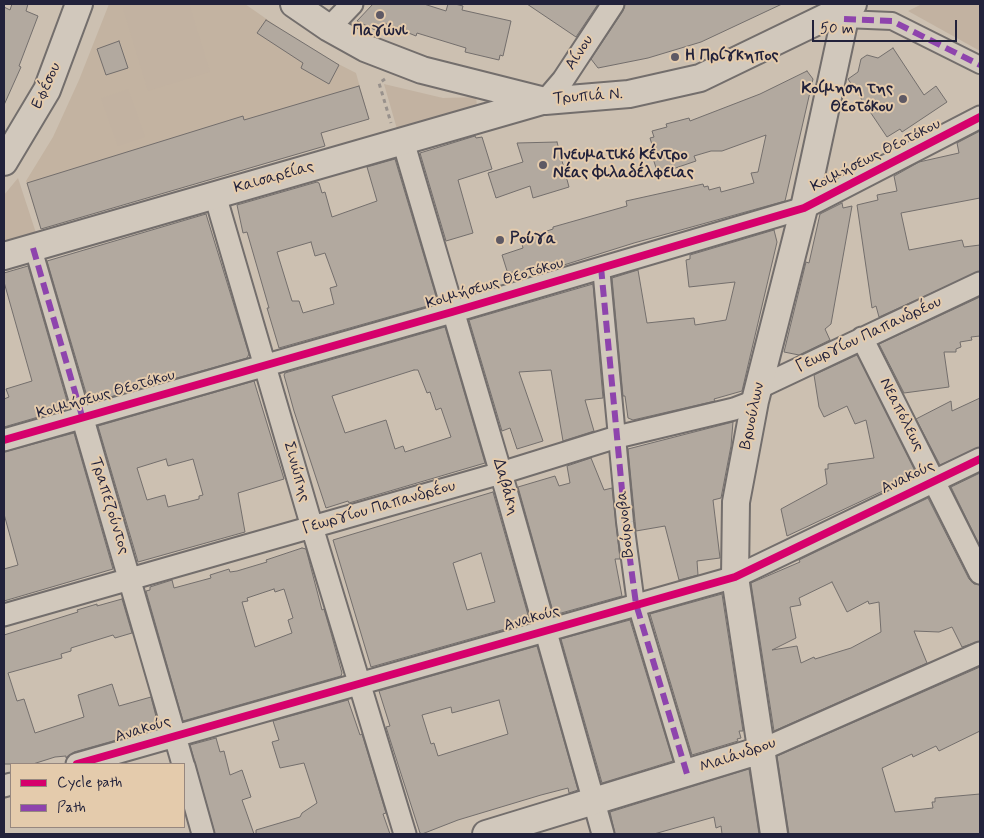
<!DOCTYPE html>
<html>
<head>
<meta charset="utf-8">
<style>
  body { margin:0 }
  #map { position:relative; width:984px; height:838px; overflow:hidden; background:#ccc0b1; font-family:Mynerve,sans-serif }
  canvas { display:block }
  .frame { position:absolute; inset:0; border:5px solid #22223b; pointer-events:none }
  .legend { position:absolute; left:10px; top:763px; width:175px; height:65px; box-sizing:border-box; background:#e4cbac; border:1px solid #96877f; margin:0; padding:6px 9px; list-style:none; font-size:15px; color:#22223b }
  .legend li { display:flex; align-items:center; gap:10px; height:25px }
  .legend b { width:25px; border:1px solid #96877f }
  .scale { position:absolute; left:812px; top:20px; width:145px; height:22px; box-sizing:border-box; border:2px solid #22223b; border-top:0; padding-left:6px; font-size:15px; line-height:18px; white-space:nowrap; color:#22223b; -webkit-text-stroke:4px #e4cbac; paint-order:stroke }
</style>
</head>
<body>
<div id="map">
<canvas width="984" height="838"></canvas>
<div class="frame"></div>
<ul class="legend">
<li><b style="height:6px;background:#d6006c"></b>Cycle path</li>
<li><b style="height:6px;background:#8e44ad"></b>Path</li>
</ul>
<div class="scale">50 m</div>
</div>
<script>
const ctx = document.querySelector('canvas').getContext('2d');
ctx.lineJoin = 'round';
function paint(path, color) {
  ctx.fillStyle = color;
  ctx.fill(path, 'evenodd');
}
function poly(rows) {
  const path = new Path2D();
  for (const r of rows) {
    path.moveTo(r[0], r[1]);
    for (let i = 2; i < r.length; i += 2) path.lineTo(r[i], r[i + 1]);
  }
  return path;
}
function strokePath(path, color, width, dash) {
  ctx.strokeStyle = color;
  ctx.lineWidth = width;
  ctx.lineCap = dash ? 'butt' : 'round';
  ctx.setLineDash(dash || []);
  ctx.stroke(path);
}
function label(font, color, halo, rows, align = 'center') {
  ctx.font = font + ' Mynerve,sans-serif';
  ctx.lineWidth = 4;
  ctx.setLineDash([]);
  ctx.textBaseline = 'middle';
  ctx.strokeStyle = halo;
  ctx.fillStyle = color;
  for (const [text, x, y, turn = 0] of rows) {
    ctx.save();
    ctx.translate(x, y);
    ctx.rotate((+turn || 0) * Math.PI / 180);
    ctx.textAlign = isNaN(turn) ? turn : align;
    if (halo) ctx.strokeText(text, 0, 0);
    ctx.fillText(text, 0, 0);
    ctx.restore();
  }
}
const built = poly([
  [109,4,245,4,311,50,356,73,369,119,321,133,325,146,41,229,26,181,53,137,79,80]
]);
const green = poly([
  [138,4,189,4,210,72,148,91,123,8],
  [922,4,980,4,980,51,908,11],
  [384,84,443,98,476,97,477,106,397,129],
  [128,89,145,137,118,146,101,98],
  [18,178,36,233,4,242,4,195]
]);
const building = poly([
  [12,4,28,4,26,11,38,16,19,66,21,67,4,105,4,7,10,10,12,4],
  [373,4,424,4,446,11,448,4,455,4,463,6,462,10,511,21,503,56,500,55,499,60,465,52,466,48,417,33,416,36,384,23,379,32,357,21,373,4],
  [527,4,598,4,576,37,527,4],
  [625,4,782,4,701,42,648,58,598,68,591,59,623,11,625,4],
  [266,20,339,65,329,84,301,68,303,63,257,33,266,20],
  [119,41,128,68,106,75,97,49,119,41],
  [893,48,924,95,936,86,947,102,902,132,900,129,887,137,848,79,858,72,861,59,867,55,878,58,893,48],
  [807,71,813,79,785,201,634,243,532,275,531,271,514,277,513,272,508,274,502,255,523,248,522,244,531,241,529,237,553,229,553,227,627,206,626,201,703,184,704,187,708,186,709,190,720,187,721,192,754,183,751,173,758,172,766,135,722,151,711,151,694,156,696,161,658,174,650,149,653,148,650,138,654,137,652,131,667,127,666,124,689,118,690,121,760,94,807,71],
  [359,86,369,119,321,133,325,146,41,229,27,183,243,116,244,120,359,86],
  [980,131,980,198,901,213,909,250,962,240,964,247,980,245,980,271,879,317,876,306,872,308,857,205,878,200,877,195,897,191,894,176,896,175,919,162,959,153,957,143,980,131],
  [475,136,476,138,482,137,492,169,458,180,473,233,446,241,420,153,475,136],
  [557,142,569,187,533,198,530,186,496,198,488,173,523,162,517,143,557,142],
  [395,159,438,303,279,348,267,308,269,308,247,232,243,233,237,205,317,182,319,183,322,193,325,192,332,217,377,201,367,167,395,159],
  [311,242,315,256,325,253,337,286,330,288,334,304,303,313,299,301,292,301,277,252,311,242],
  [842,203,843,208,852,206,831,324,825,329,830,340,799,355,784,352,806,262,809,263,820,214,842,203],
  [206,214,249,354,247,358,89,403,47,261,206,214],
  [774,230,777,242,742,391,714,399,715,401,633,420,628,418,625,396,623,396,612,278,638,270,647,323,694,318,695,325,726,320,735,282,689,287,686,260,690,259,690,255,774,230],
  [28,266,69,408,4,427,4,399,9,397,6,389,32,381,4,282,4,273,28,266],
  [593,284,603,398,585,400,594,431,563,441,551,370,519,372,543,441,517,449,510,428,502,431,469,320,593,284],
  [980,297,980,336,971,337,972,340,960,342,961,347,956,349,956,352,944,352,949,387,904,393,879,344,980,297],
  [445,327,485,463,349,503,348,501,326,508,294,411,284,375,285,373,445,327],
  [414,370,418,370,427,393,430,392,436,410,441,408,451,437,405,452,403,446,395,449,386,420,345,433,332,396,414,370],
  [857,355,917,475,787,536,781,509,827,484,825,469,828,469,828,464,874,458,866,420,855,424,847,406,824,417,819,407,814,375,857,355],
  [254,381,284,479,238,493,245,532,138,562,98,426,254,381],
  [166,459,168,466,193,459,203,495,199,496,199,499,168,507,165,495,147,500,137,468,166,459],
  [980,398,980,447,940,465,916,419,951,401,952,411,980,398],
  [733,422,731,446,721,498,713,500,720,558,697,561,698,575,679,580,665,526,636,531,628,449,733,422],
  [74,433,113,569,4,601,4,569,18,565,4,514,4,452,74,433],
  [591,458,604,490,612,488,620,559,615,559,622,596,554,615,518,487,555,476,559,486,570,483,567,466,591,458],
  [980,473,980,546,951,487,980,473],
  [493,492,530,622,371,667,333,540,493,492],
  [481,553,495,602,467,610,453,563,481,553],
  [928,498,969,579,974,584,980,585,980,641,962,647,952,627,939,632,914,631,927,663,774,731,751,583,800,562,799,560,928,498],
  [832,582,847,612,868,601,869,604,879,602,881,632,851,648,815,659,814,657,801,663,797,646,772,650,796,638,790,607,801,605,799,598,832,582],
  [302,548,306,549,322,610,324,609,331,633,342,673,341,676,183,721,146,591,150,590,150,587,172,580,174,588,211,578,210,575,229,569,230,572,237,571,267,562,266,560,302,548],
  [274,589,275,592,284,589,293,618,288,620,292,633,255,647,242,602,248,601,247,598,274,589],
  [722,594,743,731,739,731,741,738,737,739,738,741,692,755,650,614,722,594],
  [122,599,132,633,115,638,113,635,71,648,71,651,61,654,62,658,8,673,17,701,24,699,35,733,84,717,78,695,112,684,119,706,151,697,159,728,74,752,66,758,66,756,55,757,33,764,4,764,4,635,78,612,77,610,97,604,97,606,122,599],
  [630,620,673,761,602,783,561,639,630,620],
  [537,646,578,790,569,793,568,788,541,795,458,820,422,834,420,833,386,727,390,726,379,691,537,646],
  [499,700,508,734,438,756,434,743,431,744,422,715,451,707,452,713,499,700],
  [980,667,980,731,939,751,936,746,913,757,912,754,882,768,895,812,933,808,932,802,935,802,935,798,980,794,980,834,789,834,777,756,980,667],
  [348,700,360,735,362,734,386,813,383,814,390,834,256,834,256,830,300,817,302,813,317,803,304,763,280,768,272,742,279,740,273,721,348,700],
  [216,738,220,752,224,751,230,775,242,770,251,797,242,800,254,834,215,834,190,745,216,738],
  [749,769,759,834,722,834,721,826,716,828,714,817,654,834,615,834,610,812,749,769]
]);
const path = poly([
  [385,79,379,83,391,123]
]);
const pedestrian = poly([
  [844,19,892,21,980,65],
  [33,248,82,416],
  [601,267,625,522,636,604,687,774]
]);
const minor = poly([
  [329,28,352,4],
  [545,101,563,80,613,4],
  [403,141,505,487,603,834],
  [215,195,312,527,405,834],
  [862,338,980,573],
  [758,388,980,283],
  [82,416,183,764],
  [4,440,452,312,804,208,980,117],
  [4,615,501,473,617,437,734,409,755,401],
  [761,750,980,653],
  [77,764,735,577,980,459],
  [184,766,203,834],
  [4,786,11,784]
]);
const tertiary = poly([
  [294,4,329,28,365,48,422,70,545,101,629,94,700,78,853,4],
  [4,162,47,90,79,4],
  [4,256,542,101],
  [486,834,761,750],
  [774,834,735,577,736,502,755,401,804,208,848,4]
]);
const quiet = poly([
  [844,19,892,21,980,65],
  [33,248,82,416],
  [601,267,625,522,636,604,687,774]
]);
const cycleway = poly([
  [4,440,452,312,804,208,980,117],
  [77,764,735,577,980,459]
]);
const markers = [
  [380,15,5,"#5e5964"],
  [675,57,5,"#5e5964"],
  [903,99,5,"#5e5964"],
  [543,165,5,"#5e5964"],
  [500,240,5,"#5e5964"]
];
const poiNames = [
  ["Παγώνι",380,32,"center"],
  ["Η Πρίγκηπος",685,57],
  ["Κοίμηση της",893,90,"right"],
  ["Θεοτόκου",893,108,"right"],
  ["Πνευματικό Κέντρο",553,156],
  ["Νέας Φιλαδέλφειας",553,174],
  ["Ρούγα",510,240]
];
const streetNames = [
  ["Αίνου",580,53,-57],
  ["Εφέσου",47,86,-65],
  ["Τρυπιά Ν.",588,97,-4],
  ["Κοιμήσεως Θεοτόκου",876,156,-27],
  ["Καισαρείας",274,178,-16],
  ["Κοιμήσεως Θεοτόκου",495,284,-17],
  ["Γεωργίου Παπανδρέου",869,335,-25],
  ["Κοιμήσεως Θεοτόκου",106,395,-16],
  ["Νεαπόλεως",901,415,63],
  ["Βρυούλων",753,416,-78],
  ["Σινώπης",296,472,74],
  ["Ανακούς",908,478,-26],
  ["Δαβάκη",505,487,74],
  ["Τραπεζούντος",109,506,73],
  ["Γεωργίου Παπανδρέου",379,508,-16],
  ["Βούρνοβα",626,524,-96],
  ["Ανακούς",532,619,-16],
  ["Ανακούς",143,730,-17],
  ["Μαιάνδρου",738,756,-19]
];
paint(built, '#c3b3a1');
paint(green, '#c2b2a1');
paint(building, '#b2a99f');
strokePath(building, '#736e6c', 1);
strokePath(pedestrian, '#736e6c', 20);
strokePath(minor, '#736e6c', 25);
strokePath(tertiary, '#736e6c', 30);
strokePath(path, '#98918c', 3, [4, 4]);
strokePath(pedestrian, '#d1c8bc', 16);
strokePath(minor, '#d1c8bc', 21);
strokePath(tertiary, '#d1c8bc', 26);
strokePath(quiet, '#8e44ad', 6, [12, 6]);
strokePath(cycleway, '#d6006c', 8);
for (const [x, y, r, color] of markers) {
  const dot = new Path2D();
  dot.arc(x, y, r, 0, 2 * Math.PI);
  ctx.fillStyle = color;
  ctx.fill(dot);
  strokePath(dot, '#e4cbac', 2);
}
label('bold 16px', '#22223b', '#e4cbac', poiNames, 'left');
label('16px', '#22223b', '#e4cbac', streetNames);
</script>
</body>
</html>
